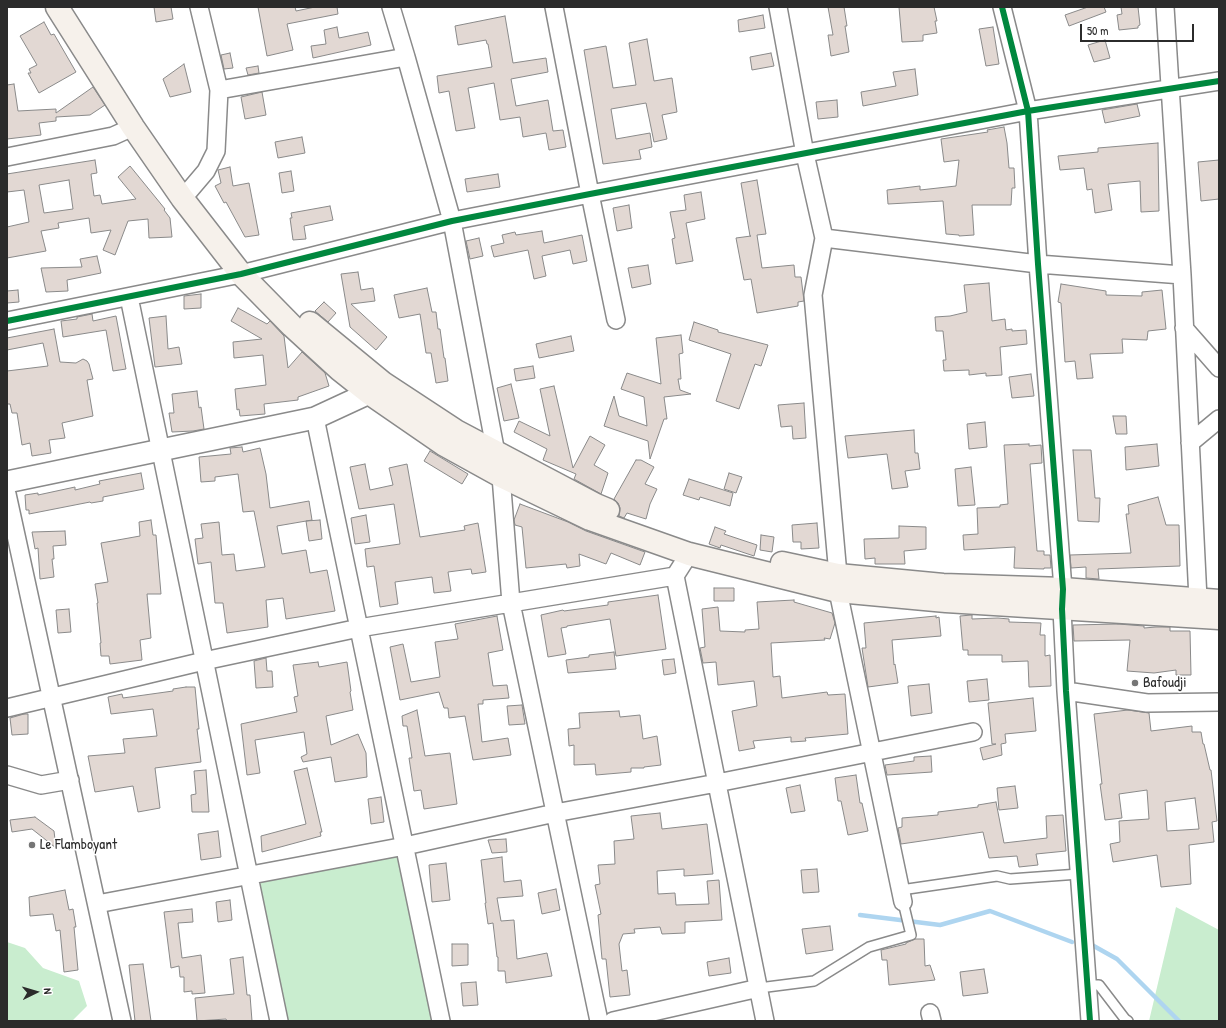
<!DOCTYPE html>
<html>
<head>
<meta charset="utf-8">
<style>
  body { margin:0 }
  #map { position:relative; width:1226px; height:1028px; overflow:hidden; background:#fff; font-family:"Patrick Hand",sans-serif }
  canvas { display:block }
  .frame { position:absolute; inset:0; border:8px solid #2b2b2b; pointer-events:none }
  .north { position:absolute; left:16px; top:972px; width:40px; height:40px; -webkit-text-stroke:3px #fff; paint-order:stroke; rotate:85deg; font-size:11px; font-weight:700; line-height:16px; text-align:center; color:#2b2b2b }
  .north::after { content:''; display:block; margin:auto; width:14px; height:18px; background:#2b2b2b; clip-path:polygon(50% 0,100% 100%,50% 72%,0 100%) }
  .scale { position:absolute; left:1080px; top:24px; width:114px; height:18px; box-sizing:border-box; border:2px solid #2b2b2b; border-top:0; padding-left:5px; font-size:12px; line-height:14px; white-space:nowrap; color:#2b2b2b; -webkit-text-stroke:3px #fff; paint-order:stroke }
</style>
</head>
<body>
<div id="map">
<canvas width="1226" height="1028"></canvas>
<div class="frame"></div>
<div class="north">N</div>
<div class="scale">50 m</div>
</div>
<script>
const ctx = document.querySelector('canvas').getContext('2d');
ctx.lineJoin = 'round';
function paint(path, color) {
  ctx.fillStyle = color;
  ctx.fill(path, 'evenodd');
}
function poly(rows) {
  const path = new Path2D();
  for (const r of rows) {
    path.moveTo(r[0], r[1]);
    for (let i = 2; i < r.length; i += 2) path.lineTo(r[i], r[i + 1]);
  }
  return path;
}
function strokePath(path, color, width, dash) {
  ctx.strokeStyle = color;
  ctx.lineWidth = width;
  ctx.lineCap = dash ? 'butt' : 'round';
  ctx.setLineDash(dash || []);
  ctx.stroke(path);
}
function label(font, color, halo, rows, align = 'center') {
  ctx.font = font + ' "Patrick Hand",sans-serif';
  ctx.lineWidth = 3;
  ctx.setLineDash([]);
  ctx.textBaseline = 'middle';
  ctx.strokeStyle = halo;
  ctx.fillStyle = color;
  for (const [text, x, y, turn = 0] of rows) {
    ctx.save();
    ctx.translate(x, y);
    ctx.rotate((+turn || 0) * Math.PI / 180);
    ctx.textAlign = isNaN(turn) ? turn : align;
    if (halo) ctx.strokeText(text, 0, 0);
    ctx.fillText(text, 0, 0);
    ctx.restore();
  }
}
const green = poly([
  [405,846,441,1021,279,1021,249,877],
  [1176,907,1219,930,1219,1021,1149,1021],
  [7,942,25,948,43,968,79,981,87,1006,72,1021,7,1021]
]);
const stream = poly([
  [860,915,940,925,990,911,1072,942],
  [1092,945,1117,959,1179,1021]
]);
const building = poly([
  [154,7,171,7,173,19,156,22,154,7],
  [258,7,295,7,296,11,315,7,337,7,338,14,287,24,293,50,267,56,258,7],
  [828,7,844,7,847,26,845,26,849,52,831,56,828,35,833,35,828,7],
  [899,7,934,7,937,21,935,21,937,33,923,35,923,41,902,42,899,7],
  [1088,7,1104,7,1106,12,1069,26,1065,15,1088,7],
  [1121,7,1138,7,1140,25,1138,26,1138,28,1119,30,1117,15,1122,14,1121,7],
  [763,15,765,28,739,32,738,20,763,15],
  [505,16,513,63,546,58,548,72,511,79,516,106,548,100,553,131,563,130,566,147,549,150,546,133,523,137,520,117,500,120,494,83,468,88,475,128,456,131,449,91,439,93,437,76,492,67,488,44,487,44,486,40,458,45,455,26,505,16],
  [44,22,51,35,54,34,76,72,39,93,28,73,31,73,29,69,37,65,20,36,44,22],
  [337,27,339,38,368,32,371,45,313,58,311,46,326,44,324,30,337,27],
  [993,27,999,64,986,66,979,29,993,27],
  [647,39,654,81,672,78,677,112,662,115,667,139,654,142,646,103,611,109,616,139,650,133,652,147,639,150,641,159,603,164,584,50,606,46,613,88,636,85,629,43,647,39],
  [1105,40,1110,58,1094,62,1088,45,1105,40],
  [230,53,233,68,224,69,221,55,230,53],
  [771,53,774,66,752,70,750,57,771,53],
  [184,64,191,92,170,97,163,79,184,64],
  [258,66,259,73,248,75,246,68,258,66],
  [915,69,918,95,863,106,861,92,896,86,893,72,915,69],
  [14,84,18,111,56,109,56,113,93,87,105,105,90,115,56,117,56,121,39,123,41,135,7,139,7,85,14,84],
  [262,92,266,115,245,119,241,97,262,92],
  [837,100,838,117,818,119,816,102,837,100],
  [1137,104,1140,116,1105,123,1102,110,1137,104],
  [1004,127,1007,143,1009,168,1014,168,1015,188,1012,188,1011,205,972,205,974,235,959,236,959,235,946,234,943,201,888,204,887,190,920,186,920,190,956,186,959,160,944,162,941,139,988,132,987,130,1004,127],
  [302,137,305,153,278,158,275,142,302,137],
  [1158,143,1159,211,1141,212,1140,181,1108,184,1112,210,1095,213,1092,189,1087,190,1084,168,1060,170,1058,156,1098,152,1098,148,1158,143],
  [95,160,97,173,91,174,94,196,100,195,102,204,136,199,118,177,130,166,165,209,164,210,170,218,172,237,149,238,148,219,128,221,115,255,103,250,111,230,91,233,89,218,58,223,59,228,41,231,46,251,7,258,7,227,29,222,24,190,7,192,7,174,95,160],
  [69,180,73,209,44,213,39,185,69,180],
  [1219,160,1219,199,1201,201,1198,162,1219,160],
  [230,167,233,186,249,183,259,235,245,237,226,202,224,203,215,186,221,183,218,170,230,167],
  [291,171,294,191,282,193,279,173,291,171],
  [498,174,500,187,467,192,465,179,498,174],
  [757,180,766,234,757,235,762,268,794,265,795,277,801,277,804,301,798,302,798,306,757,313,751,279,744,280,736,238,751,236,750,236,741,183,757,180],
  [701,192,705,219,686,223,693,261,676,264,672,239,675,238,670,212,686,210,684,195,701,192],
  [629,205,632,228,617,231,613,208,629,205],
  [330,206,333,220,304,226,306,239,293,240,290,218,292,218,291,213,330,206],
  [542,231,544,243,582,235,587,261,573,264,570,250,542,256,546,276,534,279,528,250,494,257,491,246,504,243,502,235,515,232,516,235,542,231],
  [479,238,483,256,470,259,466,241,479,238],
  [97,256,101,273,67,280,68,291,46,292,41,268,82,267,80,259,97,256],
  [648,265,651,284,632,288,628,268,648,265],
  [358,272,361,290,373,288,375,301,351,304,387,337,376,350,350,327,341,274,358,272],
  [989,283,992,321,1005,319,1006,330,1012,329,1012,331,1026,330,1027,344,1000,347,1002,375,986,376,986,373,969,375,969,370,944,371,943,360,946,360,943,331,936,331,935,317,950,316,967,312,964,285,989,283],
  [1061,284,1106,291,1106,295,1142,296,1142,292,1162,290,1166,329,1148,331,1147,340,1122,339,1123,353,1090,354,1093,378,1077,379,1075,361,1065,362,1061,303,1058,302,1061,284],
  [427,288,432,312,436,312,438,329,440,329,444,358,445,358,448,381,436,383,431,353,426,353,420,314,399,318,394,295,427,288],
  [18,290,19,302,7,303,7,291,18,290],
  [201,294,201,308,184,309,184,296,201,294],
  [324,302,336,313,328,322,315,311,324,302],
  [238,308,267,324,270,321,284,336,288,368,302,352,325,373,329,386,298,397,298,400,264,404,265,414,240,416,239,409,237,410,235,389,266,385,263,355,234,358,233,342,262,339,231,321,238,308],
  [92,314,93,321,116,316,126,369,113,371,106,330,63,337,61,321,77,319,77,317,92,314],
  [166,316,168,349,179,347,182,364,155,367,149,318,166,316],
  [694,322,718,330,718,332,768,345,761,366,755,364,739,409,716,401,731,354,689,340,694,322],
  [54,329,60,362,76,363,83,359,87,361,89,364,93,379,87,380,93,416,62,423,65,438,49,440,51,453,32,456,30,443,22,445,17,413,12,413,10,404,7,404,7,371,48,366,43,343,7,350,7,338,54,329],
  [681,335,683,353,679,354,681,379,678,379,680,390,691,394,664,397,667,419,664,419,650,459,648,441,604,426,614,396,619,416,647,426,644,397,621,389,627,373,661,384,656,338,681,335],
  [571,336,574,351,539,358,536,344,571,336],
  [533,366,535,378,516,381,514,369,533,366],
  [1031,374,1034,396,1012,398,1009,377,1031,374],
  [511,384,519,418,504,421,497,388,511,384],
  [554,386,573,468,590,436,605,445,594,465,608,473,601,494,574,479,576,474,543,460,547,449,514,432,519,421,550,436,540,389,554,386],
  [197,391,199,408,201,407,204,429,193,431,172,432,169,413,174,413,172,394,197,391],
  [804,403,806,438,793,439,792,426,781,427,778,405,804,403],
  [1113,416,1126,416,1127,434,1116,434,1113,416],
  [985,422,987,447,969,449,967,424,985,422],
  [914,430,915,453,918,453,920,469,905,471,908,487,892,489,887,454,848,458,845,436,914,430],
  [1029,444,1029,446,1041,445,1042,463,1030,464,1037,551,1044,551,1044,555,1050,555,1051,568,1044,568,1044,569,1014,568,1015,547,964,550,963,535,978,534,977,508,1000,507,1000,505,1008,504,1004,445,1029,444],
  [1157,444,1159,466,1126,470,1125,447,1157,444],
  [242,447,243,452,260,448,266,474,270,508,309,501,312,520,277,526,282,554,306,550,310,573,327,570,335,611,286,619,283,598,266,600,268,627,227,633,223,603,215,603,211,562,198,564,195,539,203,538,201,524,219,522,222,555,234,554,236,571,265,567,254,511,243,512,238,474,215,477,215,481,201,482,199,457,231,454,230,448,242,447],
  [1073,450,1091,450,1095,498,1100,498,1099,522,1078,521,1073,450],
  [430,451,468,474,462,484,424,461,430,451],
  [636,460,641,460,654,467,645,484,657,489,650,504,646,519,627,513,624,518,619,516,620,508,618,503,614,499,636,460],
  [365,464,370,490,393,485,389,468,407,464,420,537,465,530,464,526,478,523,486,572,472,574,471,569,448,572,451,591,434,593,432,577,395,582,398,604,380,607,374,566,367,567,365,549,400,544,394,504,359,509,350,467,365,464],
  [971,467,975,505,958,506,955,469,971,467],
  [141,473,144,489,103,497,103,501,91,503,90,502,29,514,29,510,26,510,25,495,38,493,38,495,75,487,75,490,100,484,99,481,141,473],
  [729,473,742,477,736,493,724,489,729,473],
  [689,479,733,493,730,506,700,497,699,500,683,495,689,479],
  [1158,497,1166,525,1179,525,1180,566,1098,569,1099,579,1086,578,1086,567,1071,568,1070,555,1131,553,1126,514,1129,514,1128,505,1158,497],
  [520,504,568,522,586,531,645,552,640,565,611,553,606,564,579,554,580,566,567,568,566,564,526,568,522,527,515,525,514,520,520,504],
  [366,515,370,542,355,544,351,518,366,515],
  [151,520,153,535,156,535,161,594,147,594,151,638,140,640,142,660,110,664,109,656,101,656,100,643,101,643,97,603,98,603,95,584,108,582,101,543,140,536,139,522,151,520],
  [320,520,322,539,309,541,306,521,320,520],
  [817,523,819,548,801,549,801,542,793,542,792,525,817,523],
  [899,526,926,527,926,549,904,551,905,564,875,564,875,558,865,559,864,539,899,538,899,526],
  [715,527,726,531,724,534,757,545,754,556,721,545,720,548,709,544,715,527],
  [65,531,66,545,53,546,54,559,52,559,54,577,40,579,38,548,35,549,32,532,65,531],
  [761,535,774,537,772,552,760,550,761,535],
  [714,588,734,588,734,601,714,601,714,588],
  [658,595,666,649,616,656,610,619,567,626,567,627,561,628,566,654,548,657,541,615,563,610,564,611,608,605,608,602,658,595],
  [794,600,794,602,832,613,835,623,830,639,824,638,825,640,771,643,773,677,780,676,782,698,827,692,828,695,845,694,848,734,805,738,806,741,791,742,791,737,753,741,755,748,739,751,732,711,757,706,754,681,718,685,716,662,703,663,700,648,705,647,702,609,718,607,720,631,745,632,745,630,759,629,757,602,794,600],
  [69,609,71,632,58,633,56,610,69,609],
  [972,615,972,619,998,618,1009,619,1009,622,1041,623,1040,635,1045,635,1045,656,1050,655,1051,686,1029,687,1028,661,1002,662,1002,655,968,655,968,650,963,650,960,616,972,615],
  [497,616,503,650,488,653,493,686,507,685,509,698,483,700,483,704,478,704,482,742,508,738,511,755,473,760,465,716,449,718,448,708,444,708,439,692,400,700,390,647,403,644,411,682,440,677,435,642,458,639,455,624,497,616],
  [936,616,936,618,939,617,941,636,892,640,894,665,895,664,898,683,868,687,862,648,866,648,864,623,936,616],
  [1118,624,1144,626,1144,628,1156,627,1170,627,1170,631,1190,631,1191,675,1176,675,1176,670,1154,673,1127,671,1130,640,1074,641,1073,625,1118,624],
  [614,652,616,669,568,673,566,660,589,657,589,655,614,652],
  [266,658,267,671,272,671,273,687,256,688,254,661,266,658],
  [674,659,676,673,664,675,662,660,674,659],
  [318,662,319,667,347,662,351,691,350,692,353,710,326,716,331,745,358,734,366,753,367,777,335,782,331,757,303,762,301,757,307,754,304,732,255,740,260,773,247,775,241,724,297,712,294,697,298,696,293,665,318,662],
  [987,679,989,700,969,702,967,681,987,679],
  [929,684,932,713,911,716,908,686,929,684],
  [186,687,195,687,199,729,197,729,201,762,155,768,160,808,138,812,133,786,95,792,88,756,125,753,123,739,157,736,153,709,111,714,108,697,122,694,123,698,173,691,173,689,186,687],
  [1033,698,1036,731,1005,734,1006,743,1001,744,1002,755,983,760,980,748,996,744,992,744,988,703,1033,698],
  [522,705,525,724,509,725,507,706,522,705],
  [417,710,425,756,450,753,457,804,424,809,421,790,414,791,409,758,412,758,407,726,403,726,402,716,417,710],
  [1128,710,1149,713,1151,731,1192,726,1192,732,1201,732,1203,744,1204,744,1210,770,1211,770,1217,821,1212,822,1214,842,1189,845,1191,884,1161,887,1157,855,1113,862,1110,844,1120,842,1119,821,1149,819,1147,790,1119,794,1122,818,1105,820,1100,784,1102,784,1094,714,1128,710],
  [1195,798,1199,829,1167,831,1165,802,1195,798],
  [619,711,620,717,640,715,643,739,657,736,661,765,644,767,644,768,631,768,631,772,596,775,595,764,574,765,574,745,569,746,568,729,580,728,579,713,619,711],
  [24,714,28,714,28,734,12,735,10,718,24,714],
  [931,756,932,772,887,775,885,765,914,761,914,757,931,756],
  [307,768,322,832,320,832,321,836,262,852,261,836,306,824,294,771,307,768],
  [206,770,209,812,192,812,191,795,196,794,194,771,206,770],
  [856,775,860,803,862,803,868,831,848,835,841,801,838,801,835,778,856,775],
  [800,785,805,811,791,813,786,788,800,785],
  [1015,786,1018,808,999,810,997,788,1015,786],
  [381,797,384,822,371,824,368,799,381,797],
  [996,802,1004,843,1047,838,1046,816,1063,815,1066,851,1036,854,1038,865,1019,867,1017,856,989,858,983,832,901,844,898,828,902,827,902,818,938,815,938,812,978,807,978,805,996,802],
  [660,813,662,829,707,824,713,874,684,876,684,869,657,871,658,894,675,893,676,905,709,904,707,881,719,880,722,920,685,922,685,933,662,934,660,927,634,929,635,933,623,934,619,944,622,971,627,970,630,995,610,997,606,959,602,959,598,915,601,914,595,885,600,884,598,865,615,864,614,841,634,839,631,816,660,813],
  [35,817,54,831,56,848,32,829,12,832,10,820,35,817],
  [218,831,221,857,201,860,198,834,218,831],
  [506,839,507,852,492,853,488,840,506,839],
  [502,857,504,882,521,880,523,896,497,898,501,921,514,920,517,959,547,953,552,976,506,983,505,971,498,971,498,957,497,957,493,923,488,924,485,903,486,903,481,860,502,857],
  [446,863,450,900,432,902,429,865,446,863],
  [817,869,819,892,803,893,801,870,817,869],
  [556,889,560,910,542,914,538,893,556,889],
  [65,890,69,910,73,909,76,927,74,927,78,970,64,972,60,930,56,931,53,914,30,916,29,897,65,890],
  [230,900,232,920,218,922,216,902,230,900],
  [192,909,193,922,178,923,182,958,201,955,205,993,192,994,192,991,184,992,184,977,180,977,179,966,171,968,164,912,192,909],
  [830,926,833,950,806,954,802,929,830,926],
  [915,939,924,939,925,966,930,965,935,980,889,985,887,960,882,960,881,950,906,944,906,943,915,939],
  [452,944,468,944,468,965,452,966,452,944],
  [243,957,247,995,250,995,252,1021,227,1021,226,1019,197,1021,195,998,234,994,230,959,243,957],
  [729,958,731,973,709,976,707,962,729,958],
  [143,964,151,1021,135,1021,129,965,143,964],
  [984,969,988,993,963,996,960,972,984,969],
  [476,982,478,1005,463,1006,461,983,476,982]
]);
const service = poly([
  [901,890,997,876,1010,879,1079,874],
  [1087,985,1099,985,1125,1019,1128,1021],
  [759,988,814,981,869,947,911,935,903,902]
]);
const minor = poly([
  [391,7,406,57],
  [554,7,590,194,616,320],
  [778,7,805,154,824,238,813,295,838,575],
  [1002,7,1028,111,1038,264,1063,589,1062,609,1066,691,1090,1021],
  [1165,7,1182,275,1198,599],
  [219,90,406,57,452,221,496,453],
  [7,157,113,136,133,127],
  [189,191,206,171,216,151,219,90,199,7],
  [824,238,1038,264,1182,275],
  [129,297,279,1021],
  [7,321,241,274,452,221,590,194,1028,111,1219,81],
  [1184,328,1219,368],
  [315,418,441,1021],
  [1190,443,1219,419],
  [501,476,511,603,599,1021],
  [7,494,122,1021],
  [689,554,675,576,765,1021],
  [838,591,903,902],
  [1066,691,1147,703,1219,702],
  [7,708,204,661,359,628,675,576],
  [7,775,41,785,70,780],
  [97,904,405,846,555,813,717,783,973,732],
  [930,1013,932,1021],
  [613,1021,759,988]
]);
const tertiary = poly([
  [7,482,315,418,369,393,382,383]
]);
const primary = poly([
  [57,7,133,127,182,198,241,274,292,326,340,370,369,393,443,444,501,476,590,519,689,554,838,591,946,601,1219,618],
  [310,323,383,383,456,431,596,505,608,510],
  [782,563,838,575,943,585,1063,589,1219,601]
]);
const cycleway = poly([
  [1002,7,1028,111,1038,264,1063,589,1062,609,1066,691,1090,1021],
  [7,321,241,274,452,221,590,194,1028,111,1219,81]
]);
const markers = [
  [1135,683,4,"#757575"],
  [32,845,4,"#757575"]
];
const poiNames = [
  ["Bafoudji",1143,683],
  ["Le Flamboyant",40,845]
];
paint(green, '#c9edcf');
strokePath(stream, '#aed5f0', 4.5);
paint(building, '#e2d8d3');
strokePath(building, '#8a8a8a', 1);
strokePath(service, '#8a8a8a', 12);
strokePath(minor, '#8a8a8a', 20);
strokePath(tertiary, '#8a8a8a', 24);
strokePath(primary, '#8a8a8a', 25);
strokePath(service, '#fff', 9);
strokePath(minor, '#fff', 17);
strokePath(tertiary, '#fff', 21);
strokePath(primary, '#f6f1eb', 22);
strokePath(cycleway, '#00873e', 6);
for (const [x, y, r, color] of markers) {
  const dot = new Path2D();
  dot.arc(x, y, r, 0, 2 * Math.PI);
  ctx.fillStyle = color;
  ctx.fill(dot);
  strokePath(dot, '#fff', 1.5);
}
label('15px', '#2b2b2b', '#fff', poiNames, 'left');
</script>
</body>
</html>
